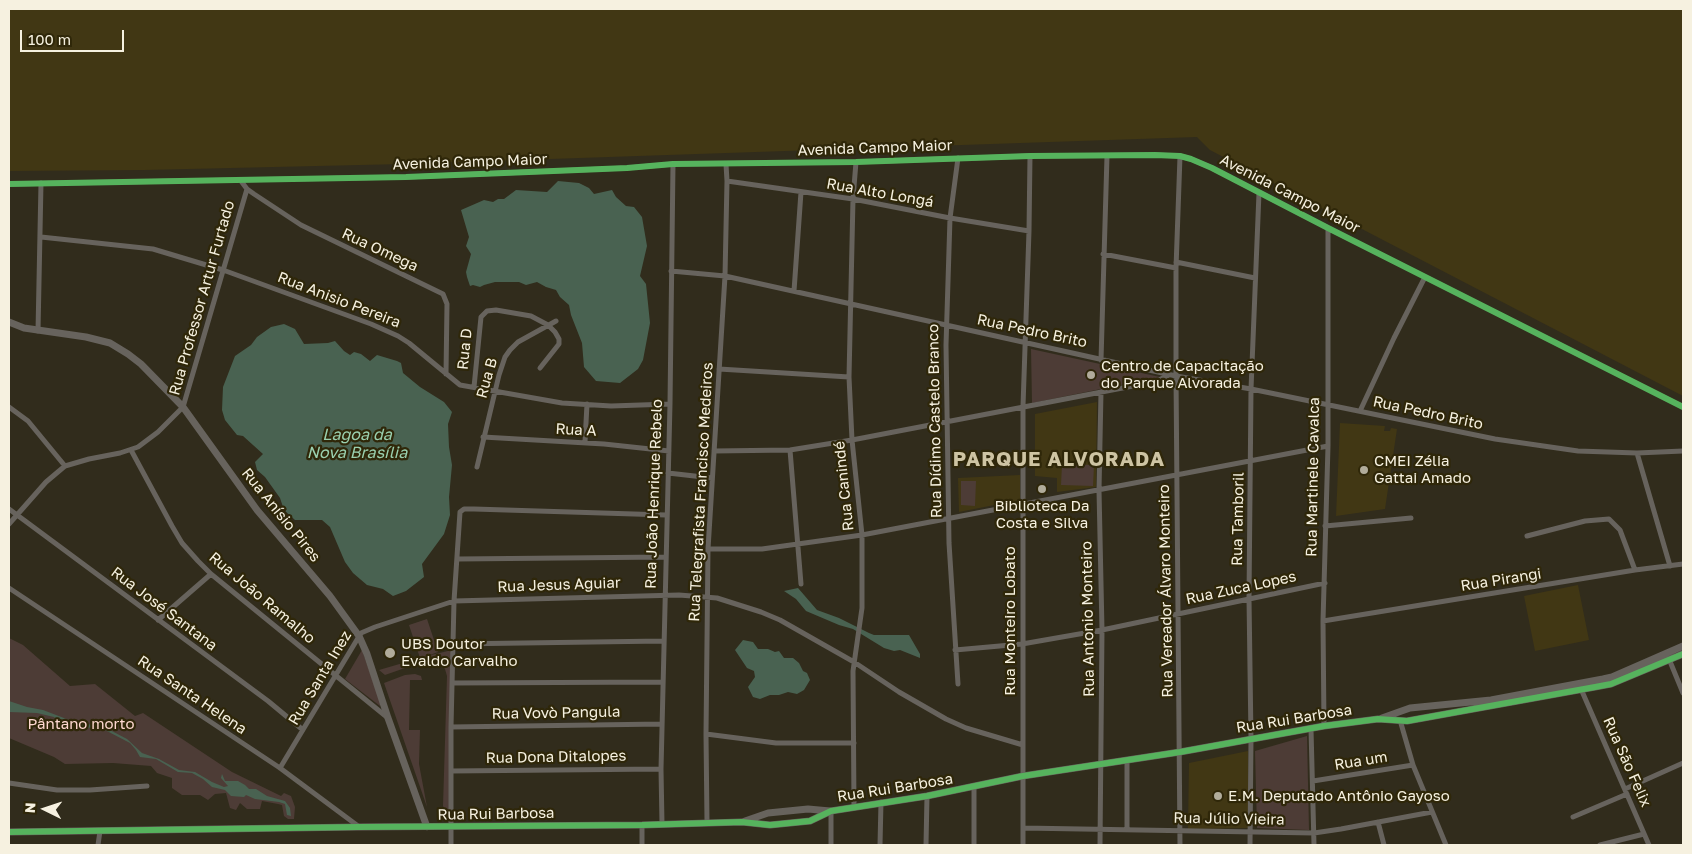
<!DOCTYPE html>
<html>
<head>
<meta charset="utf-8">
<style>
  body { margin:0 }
  #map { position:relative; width:1692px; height:854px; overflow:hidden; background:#312c1c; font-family:"Golos Text",sans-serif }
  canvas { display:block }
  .frame { position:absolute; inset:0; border:10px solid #f6f1e0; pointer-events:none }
  .north { position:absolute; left:20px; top:784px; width:50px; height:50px; -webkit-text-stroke:4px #2f2709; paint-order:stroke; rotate:274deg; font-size:14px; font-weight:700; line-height:20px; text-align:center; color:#f6f1e0 }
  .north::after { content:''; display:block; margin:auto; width:18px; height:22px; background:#f6f1e0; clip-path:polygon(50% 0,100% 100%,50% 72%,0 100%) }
  .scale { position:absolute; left:20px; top:30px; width:104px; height:22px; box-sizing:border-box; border:2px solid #f6f1e0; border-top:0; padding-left:6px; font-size:15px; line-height:18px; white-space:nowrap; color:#f6f1e0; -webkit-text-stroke:4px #2f2709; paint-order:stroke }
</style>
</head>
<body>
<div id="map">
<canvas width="1692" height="854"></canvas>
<div class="frame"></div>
<div class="north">N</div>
<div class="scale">100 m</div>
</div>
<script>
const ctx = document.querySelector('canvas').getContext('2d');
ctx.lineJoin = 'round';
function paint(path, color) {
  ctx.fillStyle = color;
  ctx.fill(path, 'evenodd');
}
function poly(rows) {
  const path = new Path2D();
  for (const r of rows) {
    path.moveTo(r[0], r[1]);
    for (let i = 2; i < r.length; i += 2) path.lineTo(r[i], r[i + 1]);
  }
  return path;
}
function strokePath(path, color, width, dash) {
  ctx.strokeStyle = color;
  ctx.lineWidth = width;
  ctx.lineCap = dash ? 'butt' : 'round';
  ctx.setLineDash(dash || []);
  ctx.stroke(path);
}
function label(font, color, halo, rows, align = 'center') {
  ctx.font = font + ' "Golos Text",sans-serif';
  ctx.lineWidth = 4.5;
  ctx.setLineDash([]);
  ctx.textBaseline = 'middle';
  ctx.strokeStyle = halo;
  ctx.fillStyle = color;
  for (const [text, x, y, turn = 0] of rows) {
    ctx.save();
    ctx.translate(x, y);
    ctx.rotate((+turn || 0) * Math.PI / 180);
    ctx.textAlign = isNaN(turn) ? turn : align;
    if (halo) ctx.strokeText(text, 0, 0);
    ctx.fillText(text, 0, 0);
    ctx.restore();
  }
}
const built = poly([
  [9,9,1683,9,1683,396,1210,150,1197,137,403,164,145,170,9,171],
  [1097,402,1096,487,1057,492,1057,478,1035,476,1035,414],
  [1340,423,1385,426,1384,431,1390,431,1391,428,1397,429,1385,509,1336,516],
  [1020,475,1020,500,959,512,958,478],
  [1578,585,1589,640,1535,651,1524,596],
  [1248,751,1248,828,1188,829,1189,763]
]);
const green = poly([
  [1031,349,1160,377,1032,403],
  [1062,464,1094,465,1093,486,1061,485],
  [961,481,976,481,975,506,961,505],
  [427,619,438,652,427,656,452,650,451,820,443,806,447,676,445,669,439,663,430,661,425,661,385,675,379,670,420,658,409,625],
  [9,638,23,645,70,686,95,684,135,716,143,713,232,772,281,796,284,793,291,796,295,807,294,819,288,819,284,816,282,805,278,804,262,801,260,809,247,809,240,803,236,810,230,808,226,793,215,794,208,800,200,795,182,795,172,788,172,778,157,773,151,766,113,763,65,764,54,757,9,738],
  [362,650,381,704,380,706,345,679],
  [415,674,421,676,422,680,410,680,409,730,420,730,419,764,427,807,384,683,405,675],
  [1307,736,1309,830,1257,828,1255,751]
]);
const water = poly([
  [558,181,579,183,589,188,594,194,612,190,616,197,626,206,634,207,642,217,647,246,640,276,646,284,650,323,643,360,638,369,620,383,596,381,584,367,582,343,571,315,569,305,560,297,556,290,546,287,537,282,526,285,519,282,495,282,484,285,480,287,473,285,470,286,467,277,466,272,471,254,466,246,469,237,461,210,484,200,493,202,498,199,504,199,516,190,547,192],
  [284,324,295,329,304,344,328,343,335,341,344,351,350,355,354,352,361,354,370,361,377,355,397,361,401,363,403,373,420,387,444,402,452,412,448,424,449,447,452,465,449,497,450,515,444,534,422,564,424,577,406,591,393,596,383,589,367,585,353,573,345,562,330,527,322,520,295,520,284,510,280,498,265,477,257,470,255,462,263,454,243,436,237,435,225,420,222,410,223,387,235,356,251,345,257,337,271,327],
  [798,588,817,610,839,618,869,633,874,635,909,635,920,654,920,658,900,650,894,651,884,648,853,629,839,625,806,611,796,599,784,591],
  [743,640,753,642,758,649,768,649,775,652,779,651,784,658,793,658,799,663,803,671,807,673,810,680,804,690,797,694,788,692,779,695,770,695,760,699,753,697,748,687,755,677,754,671,747,668,735,650],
  [9,701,27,707,43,710,77,723,94,725,106,728,127,739,142,753,159,759,179,770,195,772,212,782,224,787,228,786,221,778,222,774,225,781,238,781,245,785,249,789,256,789,267,796,285,801,290,808,291,816,287,815,285,804,279,802,255,799,246,795,244,797,231,796,225,790,212,787,203,779,192,773,178,772,156,759,140,757,136,750,130,743,105,730,97,728,78,727,62,720,56,720,54,717,37,713,9,712]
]);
const minor = poly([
  [1180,156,1176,268,1176,376,1180,845],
  [241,181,247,189,254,194,301,225,443,294,447,304,446,374],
  [727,181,853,199,950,218,1029,231],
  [9,184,406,177,627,168,673,164,856,162,1030,156,1155,155,1180,156,1191,159,1212,168,1328,228,1683,407],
  [41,237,153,249,223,270,371,324,398,336,409,343,460,385,562,403,611,406,670,404],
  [1103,254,1176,268],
  [1176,262,1255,278],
  [671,271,725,276,1176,376,1251,389,1495,439,1578,451,1637,453,1683,451],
  [794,291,801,192],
  [38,331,41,183],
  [1101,360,1107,156],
  [719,369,849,377],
  [474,387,481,317,487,311,496,310,531,316,548,325,555,332,559,339,559,344,540,368],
  [9,407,28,421,65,466],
  [1360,411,1394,338,1425,277],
  [483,437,604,444,669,451],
  [585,442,587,404],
  [131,450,172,526,182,543,198,561,211,574,388,718],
  [790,450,801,584],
  [714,451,790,450,852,440,1138,385,1159,380,1169,375],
  [1637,453,1670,566],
  [477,467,499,375,505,357,510,350,518,342,556,321],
  [668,473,712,478],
  [9,509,268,701,303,730],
  [9,524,46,482,65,466,89,459,120,453,138,447,158,432,183,407,247,189],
  [1325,526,1411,518],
  [1527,536,1585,521,1609,519,1620,530,1635,570],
  [708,549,762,549,862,535,1328,446],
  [458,559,665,557],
  [9,588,280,768,358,826],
  [158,620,211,574],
  [1323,621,1635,570,1683,564],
  [453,644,663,641],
  [955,650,1022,644,1102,630,1325,583],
  [1669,659,1683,693],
  [452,683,663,682],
  [958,684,949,543,946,345,950,218,958,158],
  [1581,689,1649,845],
  [1400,720,1413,765,1446,845],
  [1324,726,1323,621,1328,446,1328,228],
  [451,727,662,724],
  [1311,729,1314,845],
  [706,734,776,743,854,743],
  [1127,760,1127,830],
  [280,768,361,633,375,627,454,601,679,595,717,598,761,612,780,620,854,662,899,692,946,719,966,728,1023,745],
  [451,771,661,769],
  [1313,781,1413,765],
  [9,783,57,790,90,790,147,786],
  [1625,789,1683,763],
  [854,807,853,671,862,608,862,535,852,440,849,377,853,199,856,162],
  [1573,817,1627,794],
  [707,822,706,734,708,549,725,276,727,181,726,164],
  [1378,822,1384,845],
  [662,824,661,769,670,404,673,164],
  [1023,828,1314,833,1341,829,1432,812],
  [98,845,100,831],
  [451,845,451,727,454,601,460,512,464,509,474,509,666,515],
  [642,845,642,825],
  [831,845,831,811],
  [880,845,881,802],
  [926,845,927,796],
  [974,845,974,787],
  [1023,845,1023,406,1029,231,1030,156],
  [1100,845,1102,630,1099,490,1101,392],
  [1250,845,1251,739,1249,598,1251,389,1259,193],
  [1600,845,1644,834]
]);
const tertiary = poly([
  [9,322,24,328,86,337,110,343,128,354,141,364,183,407,257,510,330,596,359,636,367,654,388,718,427,827],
  [1382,718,1410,708,1491,700,1603,679,1612,677,1683,646],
  [745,821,768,813,808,809,830,811],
  [9,832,358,827,642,825,742,822,770,825,810,821,831,811,927,796,1023,776,1180,752,1324,726,1378,719,1407,721,1595,687,1611,684,1683,654]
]);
const cycleway = poly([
  [9,184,406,177,627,168,673,164,856,162,1030,156,1155,155,1180,156,1191,159,1212,168,1328,228,1683,407],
  [9,832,358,827,642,825,742,822,770,825,810,821,831,811,927,796,1023,776,1180,752,1324,726,1378,719,1407,721,1595,687,1611,684,1683,654]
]);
const markers = [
  [1091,375,5,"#b1ac9b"],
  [1364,470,5,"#b1ac9b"],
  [1042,489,5,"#b1ac9b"],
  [390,653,6,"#b1ac9b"],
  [1218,796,5,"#b1ac9b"]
];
const streetNames = [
  ["Avenida Campo Maior",875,148,-2],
  ["Avenida Campo Maior",470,162,-2],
  ["Rua Alto Longá",880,193,10],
  ["Avenida Campo Maior",1290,194,27],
  ["Rua Omega",380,250,25],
  ["Rua Professor Artur Furtado",202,298,-74],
  ["Rua Anisio Pereira",339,300,21],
  ["Rua Pedro Brito",1032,331,12],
  ["Rua D",465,349,-84],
  ["Rua B",487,378,-74],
  ["Rua Pedro Brito",1428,413,12],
  ["Rua Dídimo Castelo Branco",935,421,-91],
  ["Rua A",576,430,3],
  ["Rua Martinele Cavalca",1313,477,-89],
  ["Rua Canindé",844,486,-96],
  ["Rua Telegrafista Francisco Medeiros",701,492,-87],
  ["Rua João Henrique Rebelo",654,494,-88],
  ["Rua Anísio Pires",281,515,51],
  ["Rua Tamboril",1238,519,-89],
  ["Rua Pirangi",1501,580,-9],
  ["Rua Jesus Aguiar",559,585,-2],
  ["Rua Zuca Lopes",1241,588,-12],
  ["Rua Vereador Álvaro Monteiro",1166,591,-91],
  ["Rua João Ramalho",262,598,40],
  ["Rua José Santana",164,609,37],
  ["Rua Antonio Monteiro",1088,619,-91],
  ["Rua Monteiro Lobato",1010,621,-90],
  ["Rua Santa Inez",320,678,-59],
  ["Rua Santa Helena",192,695,34],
  ["Rua Vovò Pangula",556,713,-1],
  ["Rua Rui Barbosa",1294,719,-9],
  ["Rua Dona Ditalopes",556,757,-1],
  ["Rua um",1361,761,-9],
  ["Rua São Felix",1627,762,66],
  ["Rua Rui Barbosa",895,788,-9],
  ["Rua Rui Barbosa",496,814,-1],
  ["Rua Júlio Vieira",1229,819,1]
];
const poiNames = [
  ["Centro de Capacitação",1101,366],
  ["do Parque Alvorada",1101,383],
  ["CMEI Zélia",1374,461],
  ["Gattai Amado",1374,478],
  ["Biblioteca Da",1042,506,"center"],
  ["Costa e Silva",1042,523,"center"],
  ["UBS Doutor",401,644],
  ["Evaldo Carvalho",401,661],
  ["E.M. Deputado Antônio Gayoso",1228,796]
];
const parkNames = [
  ["Pântano morto",81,724]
];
const waterNames = [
  ["Lagoa da",357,435],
  ["Nova Brasília",357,453]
];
const districtNames = [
  ["PARQUE ALVORADA",1059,460]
];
paint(built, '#413714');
paint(green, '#4d3c36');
paint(water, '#496251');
strokePath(minor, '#67635d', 5);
strokePath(tertiary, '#67635d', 7);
strokePath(cycleway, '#56b35d', 6);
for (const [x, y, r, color] of markers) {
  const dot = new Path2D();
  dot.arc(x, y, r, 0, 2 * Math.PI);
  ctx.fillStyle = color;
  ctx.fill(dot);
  strokePath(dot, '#2f2709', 2);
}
label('15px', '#f6f1e0', '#2f2709', streetNames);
label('15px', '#f6f1e0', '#2f2709', poiNames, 'left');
label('15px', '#fed8d0', '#2f2709', parkNames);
label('italic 16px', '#9ad0af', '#2f2709', waterNames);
ctx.letterSpacing = '1px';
label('bold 20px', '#cec4a3', '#2f2709', districtNames);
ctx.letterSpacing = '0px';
</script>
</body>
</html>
